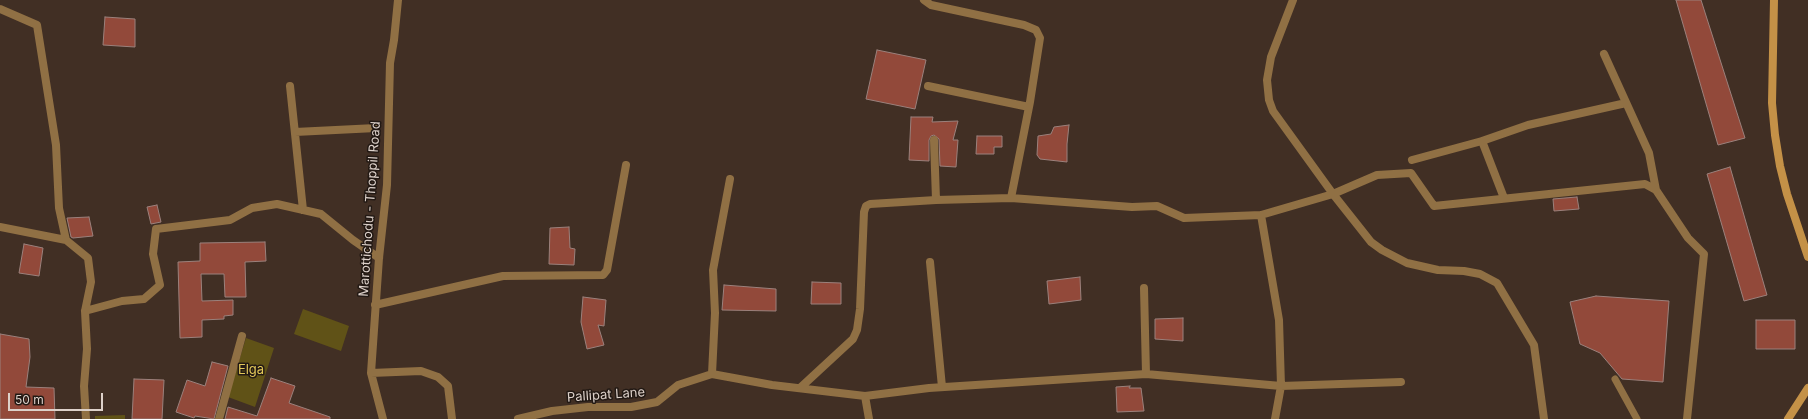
<!DOCTYPE html>
<html>
<head>
<meta charset="utf-8">
<style>
  body { margin:0 }
  #map { position:relative; width:1808px; height:419px; overflow:hidden; background:#412f24; font-family:Inter,sans-serif }
  canvas { display:block }
  .scale { position:absolute; left:8px; top:393px; width:95px; height:18px; box-sizing:border-box; border:2px solid #ddd1ca; border-top:0; padding-left:5px; font-size:12px; line-height:14px; white-space:nowrap; color:#ddd1ca; -webkit-text-stroke:3px #221914; paint-order:stroke }
</style>
</head>
<body>
<div id="map">
<canvas width="1808" height="419"></canvas>
<div class="scale">50 m</div>
</div>
<script>
const ctx = document.querySelector('canvas').getContext('2d');
ctx.lineJoin = 'round';
function paint(path, color) {
  ctx.fillStyle = color;
  ctx.fill(path, 'evenodd');
}
function poly(rows) {
  const path = new Path2D();
  for (const r of rows) {
    path.moveTo(r[0], r[1]);
    for (let i = 2; i < r.length; i += 2) path.lineTo(r[i], r[i + 1]);
  }
  return path;
}
function strokePath(path, color, width, dash) {
  ctx.strokeStyle = color;
  ctx.lineWidth = width;
  ctx.lineCap = dash ? 'butt' : 'round';
  ctx.setLineDash(dash || []);
  ctx.stroke(path);
}
function label(font, color, halo, rows, align = 'center') {
  ctx.font = font + ' Inter,sans-serif';
  ctx.lineWidth = 3;
  ctx.setLineDash([]);
  ctx.textBaseline = 'middle';
  ctx.strokeStyle = halo;
  ctx.fillStyle = color;
  for (const [text, x, y, turn = 0] of rows) {
    ctx.save();
    ctx.translate(x, y);
    ctx.rotate((+turn || 0) * Math.PI / 180);
    ctx.textAlign = isNaN(turn) ? turn : align;
    if (halo) ctx.strokeText(text, 0, 0);
    ctx.fillText(text, 0, 0);
    ctx.restore();
  }
}
const green = poly([
  [303,309,349,326,341,351,294,334],
  [246,338,274,348,255,407,228,397],
  [125,415,125,419,95,419,95,416]
]);
const building = poly([
  [1676,0,1701,0,1745,138,1718,145,1676,0],
  [105,17,135,19,135,47,103,45,105,17],
  [877,50,926,60,915,109,866,99,877,50],
  [911,117,933,117,932,122,958,121,953,140,958,140,956,167,940,166,939,139,934,135,931,136,929,140,929,161,909,160,911,117],
  [1069,125,1067,144,1067,162,1040,159,1037,155,1038,136,1051,134,1054,127,1069,125],
  [977,136,1002,136,1002,147,994,147,994,154,976,154,977,136],
  [1730,167,1767,295,1744,301,1707,174,1730,167],
  [1577,197,1579,209,1554,211,1553,199,1577,197],
  [157,205,161,222,151,224,147,207,157,205],
  [89,217,93,236,73,238,71,237,67,218,89,217],
  [569,227,570,248,575,249,574,265,549,264,550,228,569,227],
  [265,242,266,261,245,262,246,297,225,297,224,274,201,274,202,301,233,300,233,315,224,316,224,319,202,320,202,337,180,338,178,262,200,261,200,243,265,242],
  [24,244,43,248,39,276,19,273,24,244],
  [1080,277,1081,300,1049,304,1047,281,1080,277],
  [812,282,841,283,841,304,811,304,812,282],
  [724,285,776,289,776,311,722,310,724,285],
  [1596,296,1669,301,1663,382,1622,379,1600,353,1580,344,1570,302,1596,296],
  [583,297,606,300,604,326,598,325,604,345,587,349,581,322,583,297],
  [1183,318,1183,341,1155,339,1155,319,1183,318],
  [1756,320,1795,320,1795,349,1756,349,1756,320],
  [0,334,29,339,30,357,26,387,54,388,55,419,0,419,0,334],
  [212,362,228,366,214,419,195,416,194,418,176,412,187,380,205,386,212,362],
  [271,378,295,386,289,403,330,417,330,419,225,419,228,407,257,416,271,378],
  [134,379,164,380,162,419,132,419,134,379],
  [1130,386,1129,388,1141,388,1144,411,1117,412,1116,387,1130,386]
]);
const service = poly([
  [1615,379,1637,419]
]);
const minor = poly([
  [924,0,931,5,1024,25,1036,30,1040,38,1030,102,1011,198],
  [1293,0,1271,57,1267,80,1269,100,1273,111,1333,194,1371,242,1382,250,1407,263,1438,270,1464,271,1480,274,1497,283,1534,345,1544,419],
  [0,9,37,25,56,145,59,208,66,240,88,258,91,282,85,311,87,349,84,386,86,419],
  [1604,54,1649,153,1656,190],
  [290,86,303,210],
  [928,86,1029,107],
  [295,132,376,128],
  [934,140,936,200],
  [1482,141,1504,198],
  [1412,160,1482,141,1528,125,1626,103],
  [1261,215,1279,320,1281,386,1275,419],
  [0,227,66,240],
  [930,262,942,387],
  [1144,288,1146,374],
  [375,305,503,276,603,275,607,270,626,165],
  [85,311,122,301,144,299,160,285,153,254,156,229,230,220,252,208,277,204,321,214,353,240,379,258],
  [371,373,421,371,438,377,448,386,452,419],
  [712,374,715,313,713,270,730,179],
  [800,388,853,339,857,330,860,309,864,212,866,206,870,204,936,200,1011,198,1132,207,1157,206,1184,218,1261,215,1333,194,1377,175,1411,173,1434,206,1645,184,1656,190,1688,238,1704,254,1687,419],
  [865,396,869,419],
  [219,419,242,336],
  [383,419,371,373,379,258,387,185,390,63,394,40,398,0],
  [518,419,552,411,588,407,631,407,657,402,678,385,712,374,772,385,865,396,929,388,1146,374,1281,386,1401,382]
]);
const secondary = poly([
  [1774,0,1772,103,1775,135,1780,166,1787,194,1808,257],
  [1788,419,1808,388]
]);
const streetNames = [
  ["Marottichodu - Thoppil Road",370,209,-86],
  ["Pallipat Lane",606,395,-4]
];
const parkNames = [
  ["Elga",251,370]
];
paint(green, '#605217');
paint(building, '#92493a');
strokePath(building, '#9b817c', 1);
strokePath(service, '#907044', 7);
strokePath(minor, '#907044', 8);
strokePath(secondary, '#c49147', 8);
label('13px', '#ddd1ca', '#221914', streetNames);
label('13px', '#e2c759', '#221914', parkNames);
</script>
</body>
</html>
